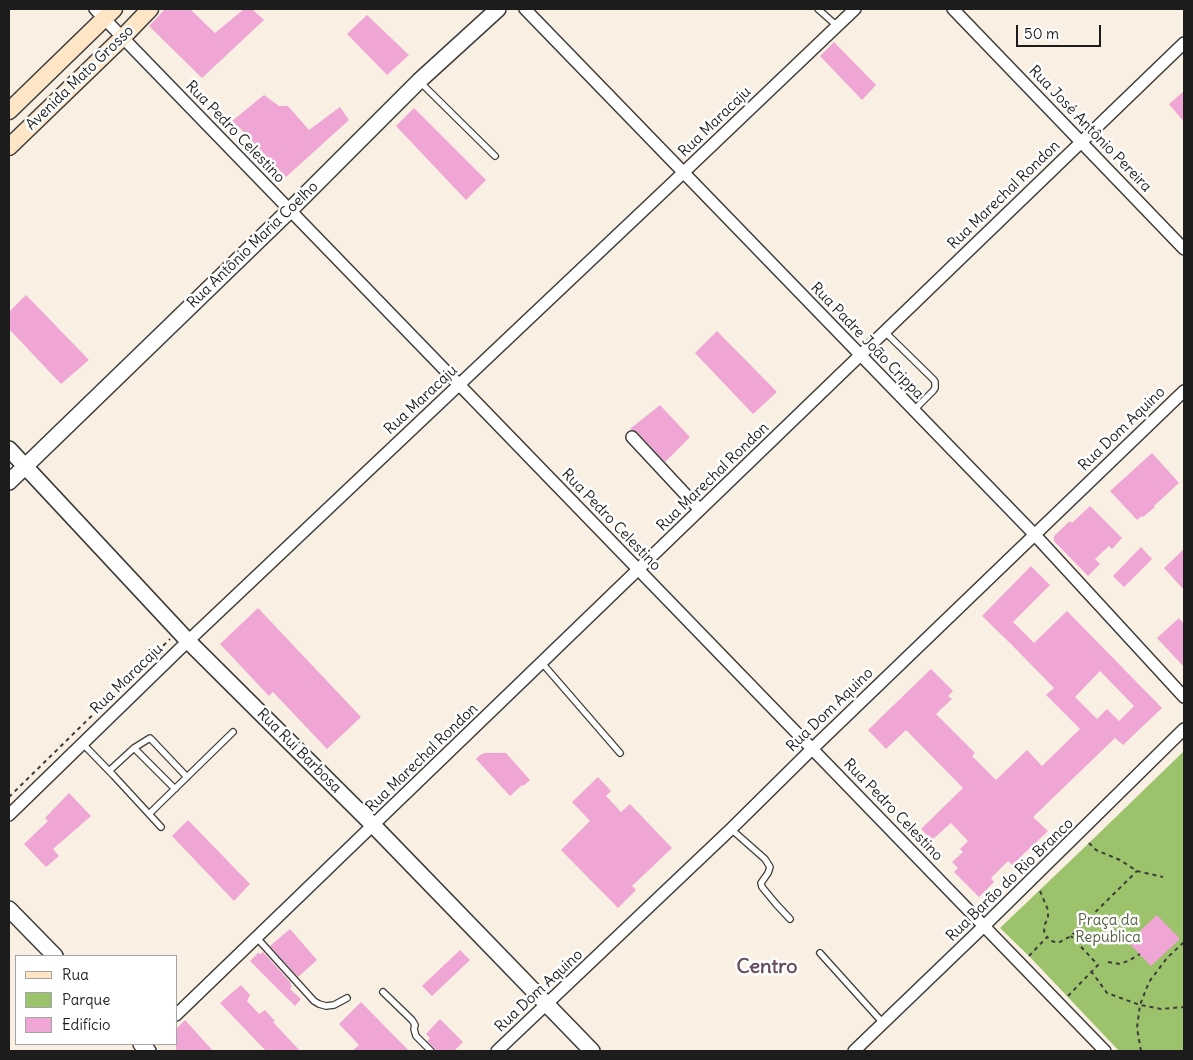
<!DOCTYPE html>
<html>
<head>
<meta charset="utf-8">
<style>
  body { margin:0 }
  #map { position:relative; width:1193px; height:1060px; overflow:hidden; background:#f9f0e3; font-family:Delius,sans-serif }
  canvas { display:block }
  .frame { position:absolute; inset:0; border:10px solid #1c1c1c; pointer-events:none }
  .legend { position:absolute; left:15px; top:955px; width:162px; height:90px; box-sizing:border-box; background:#fff; border:1px solid #a4a4a4; margin:0; padding:6px 9px; list-style:none; font-size:15px; color:#1c1c1c }
  .legend li { display:flex; align-items:center; gap:10px; height:25px }
  .legend b { width:25px; border:1px solid #a4a4a4 }
  .scale { position:absolute; left:1016px; top:25px; width:85px; height:22px; box-sizing:border-box; border:2px solid #1c1c1c; border-top:0; padding-left:6px; font-size:15px; line-height:18px; white-space:nowrap; color:#1c1c1c; -webkit-text-stroke:4px #fff; paint-order:stroke }
</style>
</head>
<body>
<div id="map">
<canvas width="1193" height="1060"></canvas>
<div class="frame"></div>
<ul class="legend">
<li><b style="height:6px;background:#fee5c5"></b>Rua</li>
<li><b style="height:14px;background:#9dc26c"></b>Parque</li>
<li><b style="height:14px;background:#efa6d4"></b>Edifício</li>
</ul>
<div class="scale">50 m</div>
</div>
<script>
const ctx = document.querySelector('canvas').getContext('2d');
ctx.lineJoin = 'round';
function paint(path, color) {
  ctx.fillStyle = color;
  ctx.fill(path, 'evenodd');
}
function poly(rows) {
  const path = new Path2D();
  for (const r of rows) {
    path.moveTo(r[0], r[1]);
    for (let i = 2; i < r.length; i += 2) path.lineTo(r[i], r[i + 1]);
  }
  return path;
}
function strokePath(path, color, width, dash) {
  ctx.strokeStyle = color;
  ctx.lineWidth = width;
  ctx.lineCap = dash ? 'butt' : 'round';
  ctx.setLineDash(dash || []);
  ctx.stroke(path);
}
function label(font, color, halo, rows, align = 'center') {
  ctx.font = font + ' Delius,sans-serif';
  ctx.lineWidth = 5;
  ctx.setLineDash([]);
  ctx.textBaseline = 'middle';
  ctx.strokeStyle = halo;
  ctx.fillStyle = color;
  for (const [text, x, y, turn = 0] of rows) {
    ctx.save();
    ctx.translate(x, y);
    ctx.rotate((+turn || 0) * Math.PI / 180);
    ctx.textAlign = isNaN(turn) ? turn : align;
    if (halo) ctx.strokeText(text, 0, 0);
    ctx.fillText(text, 0, 0);
    ctx.restore();
  }
}
const green = poly([
  [1184,751,1184,1051,1119,1051,1029,956,1000,928,1089,843]
]);
const building = poly([
  [165,9,190,9,215,33,244,9,252,9,264,20,202,78,149,26],
  [367,15,409,55,387,75,347,34],
  [834,42,876,85,862,100,820,56],
  [1184,91,1184,122,1169,104],
  [264,95,279,106,288,106,309,130,340,107,349,120,286,177,240,128,232,121],
  [414,108,486,180,466,200,396,126],
  [26,295,89,360,61,384,9,329,9,312],
  [717,331,777,392,753,414,695,353],
  [660,405,690,437,665,462,637,432,630,429],
  [1152,453,1179,483,1154,506,1155,507,1143,517,1142,516,1137,520,1110,491],
  [1090,506,1122,538,1112,549,1109,546,1095,559,1100,564,1088,576,1054,541,1054,536,1070,521,1072,523],
  [1141,547,1152,559,1124,587,1113,576],
  [1184,549,1184,590,1164,568],
  [1031,566,1050,585,1013,622,1034,643,1067,611,1162,708,1123,745,1115,738,1033,817,1048,831,1012,865,1008,861,991,878,994,882,979,897,954,872,958,868,952,862,963,852,960,849,968,841,951,823,932,840,921,829,963,788,906,730,886,749,868,730,931,669,953,691,948,696,952,699,936,714,975,753,972,756,996,780,1027,750,1042,766,1080,729,1046,695,1054,688,1010,643,982,616],
  [1100,671,1134,706,1119,721,1107,709,1097,719,1075,697],
  [258,608,361,717,327,749,273,692,269,696,220,644],
  [1179,618,1184,624,1184,667,1157,638],
  [485,753,506,753,530,780,523,786,522,785,510,796,476,759,480,755],
  [598,777,611,791,606,796,621,812,630,804,672,848,632,886,636,890,618,908,561,850,590,821,572,802],
  [69,793,91,816,53,849,59,856,46,867,24,844,48,821,45,818],
  [188,820,250,884,234,901,172,836],
  [1157,915,1180,939,1151,966,1128,942],
  [290,929,317,960,298,977,270,946],
  [460,950,470,960,432,996,422,986],
  [263,952,291,983,290,984,292,986,290,989,301,999,295,1006,250,961,258,953,260,954],
  [241,985,250,995,247,1001,259,1014,265,1010,275,1021,273,1022,300,1051,266,1051,220,1003],
  [361,1002,409,1051,352,1051,359,1045,339,1024],
  [440,1019,463,1042,454,1051,436,1051,434,1048,427,1041,430,1038,426,1034],
  [185,1020,213,1051,176,1051,176,1029]
]);
const path = poly([
  [9,797,170,639],
  [1089,843,1096,850,1120,860,1137,871,1163,877],
  [1040,891,1048,910,1048,918,1045,924,1044,931,1047,937],
  [1029,956,1047,937,1052,941,1058,943,1071,936,1137,871],
  [1108,962,1120,964,1130,960,1140,954],
  [1091,971,1107,993,1140,1005,1161,1009,1184,1007],
  [1068,996,1098,965,1071,936],
  [1141,1051,1137,1028,1140,1005,1149,982,1167,958,1184,942]
]);
const service = poly([
  [818,9,836,25],
  [419,81,495,156],
  [885,332,934,380,935,382,935,388,933,391,914,410],
  [542,663,620,753],
  [82,743,114,776,161,827],
  [134,748,175,789],
  [109,771,134,748,150,738,187,777],
  [149,814,233,732],
  [731,829,765,859,770,867,768,873,761,883,762,887,776,904,790,919],
  [257,938,314,1001,319,1004,326,1006,334,1005,347,998],
  [820,953,883,1023],
  [383,992,412,1020,415,1025,414,1029,416,1036,431,1051]
]);
const minor = poly([
  [95,9,1105,1051],
  [525,9,1035,535,1184,697],
  [953,9,1184,249],
  [632,437,700,510],
  [9,815,188,641,684,172,855,9],
  [176,1015,1184,43],
  [497,1051,731,829,812,749,1184,391],
  [854,1051,984,926,1184,729]
]);
const tertiary = poly([
  [9,449,188,641,373,825,592,1051],
  [9,482,290,210,419,81,498,9],
  [9,909,55,956],
  [141,1044,148,1051]
]);
const secondary = poly([
  [9,111,114,9],
  [9,147,123,37,150,9]
]);
const streetNames = [
  ["Avenida Mato Grosso",80,78,-44],
  ["Rua Maracaju",715,122,-44],
  ["Rua José Antônio Pereira",1090,129,46],
  ["Rua Pedro Celestino",235,132,46],
  ["Rua Marechal Rondon",1004,195,-44],
  ["Rua Antônio Maria Coelho",253,245,-44],
  ["Rua Padre João Crippa",867,341,46],
  ["Rua Maracaju",421,400,-43],
  ["Rua Dom Aquino",1122,429,-44],
  ["Rua Marechal Rondon",713,477,-44],
  ["Rua Pedro Celestino",611,520,46],
  ["Rua Maracaju",127,679,-44],
  ["Rua Dom Aquino",830,710,-44],
  ["Rua Rui Barbosa",299,751,45],
  ["Rua Marechal Rondon",422,758,-44],
  ["Rua Pedro Celestino",893,810,46],
  ["Rua Barão do Rio Branco",1010,880,-44],
  ["Rua Dom Aquino",539,991,-43]
];
const parkNames = [
  ["Praça da",1108,921],
  ["Republica",1108,938]
];
const districtNames = [
  ["Centro",767,967]
];
paint(green, '#9dc26c');
paint(building, '#efa6d4');
strokePath(service, '#3d3c3a', 8);
strokePath(minor, '#3d3c3a', 14);
strokePath(tertiary, '#3d3c3a', 18);
strokePath(secondary, '#3d3c3a', 19);
strokePath(path, '#3d3c3a', 2, [4, 4]);
strokePath(service, '#fff', 5.5);
strokePath(minor, '#fff', 11);
strokePath(tertiary, '#fff', 15);
strokePath(secondary, '#fee5c5', 16);
label('15px', '#1c1c1c', '#fff', streetNames);
label('15px', '#505e3c', '#fff', parkNames);
label('bold 20px', '#664c5c', '#fff', districtNames);
</script>
</body>
</html>
